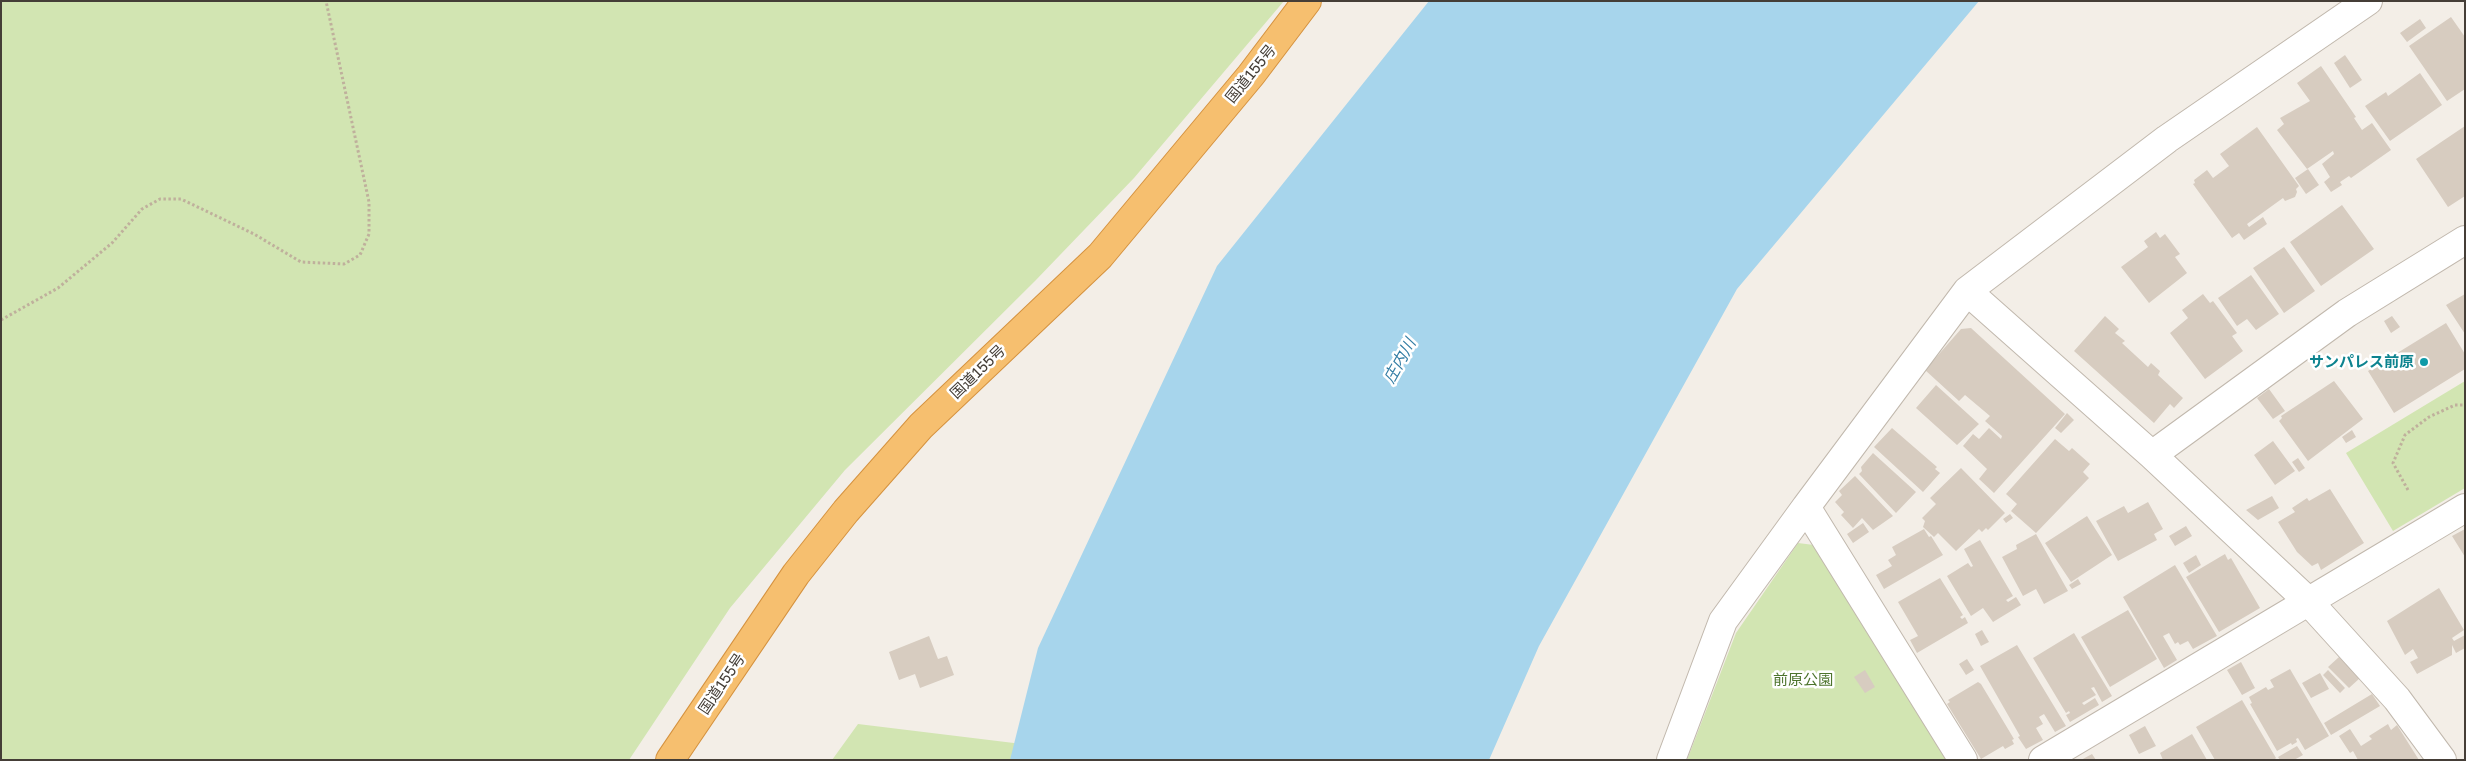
<!DOCTYPE html>
<html>
<head>
<meta charset="utf-8">
<style>
  body { margin:0 }
  #map { position:relative; width:2466px; height:761px; overflow:hidden; background:#f3eee7; font-family:"Golos Text",sans-serif }
  canvas { display:block }
  .frame { position:absolute; inset:0; border:2px solid #453e37; pointer-events:none }
</style>
</head>
<body>
<div id="map">
<canvas width="2466" height="761"></canvas>
<div class="frame"></div>
</div>
<script>
const ctx = document.querySelector('canvas').getContext('2d');
ctx.lineJoin = 'round';
function paint(path, color) {
  ctx.fillStyle = color;
  ctx.fill(path, 'evenodd');
}
function poly(rows) {
  const path = new Path2D();
  for (const r of rows) {
    path.moveTo(r[0], r[1]);
    for (let i = 2; i < r.length; i += 2) path.lineTo(r[i], r[i + 1]);
  }
  return path;
}
function strokePath(path, color, width, dash) {
  ctx.strokeStyle = color;
  ctx.lineWidth = width;
  ctx.lineCap = dash ? 'butt' : 'round';
  ctx.setLineDash(dash || []);
  ctx.stroke(path);
}
function label(font, color, halo, rows, align = 'center') {
  ctx.font = font + ' "Golos Text","Noto Sans JP",sans-serif';
  ctx.lineWidth = 5;
  ctx.setLineDash([]);
  ctx.textBaseline = 'middle';
  ctx.strokeStyle = halo;
  ctx.fillStyle = color;
  for (const [text, x, y, turn = 0] of rows) {
    ctx.save();
    ctx.translate(x, y);
    ctx.rotate((+turn || 0) * Math.PI / 180);
    ctx.textAlign = isNaN(turn) ? turn : align;
    if (halo) ctx.strokeText(text, 0, 0);
    ctx.fillText(text, 0, 0);
    ctx.restore();
  }
}
const green = poly([
  [1,1,1284,1,1134,178,1035,281,845,470,730,608,629,760,1,760],
  [2465,381,2465,488,2393,531,2346,453],
  [1798,543,1814,545,1946,760,1687,760,1736,633],
  [858,724,1063,749,1076,760,832,760]
]);
const water = poly([
  [1429,1,1979,1,1737,289,1539,646,1489,760,1010,760,1038,648,1217,266]
]);
const building = poly([
  [2451,17,2465,37,2465,89,2447,101,2409,46],
  [2420,19,2426,28,2407,42,2400,33],
  [2345,55,2362,80,2350,88,2334,63],
  [2321,66,2356,117,2354,118,2362,130,2372,123,2391,150,2351,178,2349,176,2340,182,2342,185,2331,192,2324,182,2330,177,2322,164,2334,154,2333,151,2307,169,2277,130,2284,124,2280,118,2310,101,2297,83],
  [2420,73,2442,105,2390,141,2365,106,2386,92,2388,96],
  [2465,126,2465,196,2448,207,2416,159],
  [2257,127,2299,186,2296,189,2297,192,2295,197,2285,201,2283,198,2247,224,2249,227,2263,217,2267,224,2244,240,2239,233,2232,238,2193,184,2195,183,2194,180,2207,170,2213,178,2229,166,2220,154],
  [2308,169,2319,185,2306,194,2295,178],
  [2342,205,2374,249,2321,286,2290,242],
  [2156,232,2160,238,2165,234,2180,254,2175,257,2187,273,2149,303,2121,267,2148,247,2144,241],
  [2284,247,2315,291,2284,313,2253,268],
  [2251,275,2279,314,2256,330,2247,319,2237,326,2218,298],
  [2203,294,2210,303,2213,301,2237,333,2232,336,2243,351,2205,379,2170,333,2188,318,2182,310],
  [2465,294,2465,334,2446,305],
  [2105,316,2119,329,2115,333,2125,341,2122,343,2148,367,2151,363,2160,371,2158,375,2183,398,2174,408,2170,404,2154,423,2074,351],
  [2392,316,2400,327,2391,333,2384,321],
  [2446,323,2465,354,2465,369,2394,413,2368,371],
  [1971,328,2065,414,1994,493,1979,479,1987,469,1963,446,1973,434,1979,439,1989,428,2001,439,2002,436,1985,421,1990,416,1965,395,1959,401,1925,370,1961,329],
  [2334,381,2363,419,2308,461,2279,421,2282,418,2281,416],
  [1936,385,1979,424,1957,445,1916,408],
  [2269,389,2285,411,2273,419,2257,398],
  [2067,413,2074,420,2061,433,2055,428],
  [1892,428,1937,467,1935,469,1940,473,1923,492,1874,447],
  [2352,430,2356,437,2346,443,2342,437],
  [2055,439,2069,451,2072,448,2090,464,2083,472,2089,478,2036,533,2011,511,2017,504,2006,494],
  [2273,441,2295,471,2275,485,2254,455],
  [1873,453,1916,492,1896,513,1859,474,1862,471,1861,467],
  [2298,458,2305,468,2299,472,2292,462],
  [1961,468,2005,513,1988,530,1986,528,1982,532,1979,529,1956,551,1938,533,1934,537,1923,527,1925,521,1922,518,1936,504,1930,498],
  [1855,476,1893,516,1873,530,1862,518,1853,528,1841,515,1844,512,1835,502,1842,495,1839,491],
  [2330,489,2364,543,2321,570,2318,563,2312,566,2297,552,2278,522,2295,512,2292,508,2307,498,2309,501],
  [2272,496,2279,508,2258,520,2246,510],
  [2148,502,2163,529,2154,534,2157,540,2118,561,2096,521,2124,506,2128,513],
  [2010,514,2013,518,2006,523,2003,519],
  [2087,516,2112,555,2071,582,2045,543],
  [1863,523,1869,532,1853,543,1847,534],
  [2186,526,2192,536,2175,546,2169,536],
  [1924,529,1929,537,1931,536,1943,555,1884,589,1876,575,1892,566,1888,560,1896,555,1892,547],
  [2465,529,2465,557,2452,536],
  [2036,534,2068,591,2044,604,2036,589,2023,596,2002,557,2017,549,2016,545],
  [1980,540,2013,596,2006,600,2008,602,2016,597,2021,605,1993,622,1983,608,1971,616,1947,576,1968,563,1971,567,1973,566,1964,549],
  [2225,554,2228,560,2231,558,2260,608,2219,632,2186,577],
  [2196,555,2201,565,2189,573,2183,563],
  [2175,565,2217,636,2193,649,2188,641,2180,645,2178,642,2175,644,2169,633,2163,636,2177,660,2164,668,2123,597],
  [1940,578,1963,615,1960,617,1962,619,1965,617,1968,623,1917,653,1910,640,1918,636,1898,602],
  [2078,579,2081,584,2072,589,2069,585],
  [2439,588,2464,630,2452,638,2454,641,2465,635,2465,648,2456,653,2452,645,2452,655,2417,674,2410,662,2418,658,2413,649,2405,655,2387,621],
  [2128,610,2157,659,2110,687,2081,637],
  [1982,630,1989,642,1981,646,1975,634],
  [2074,633,2112,696,2102,702,2094,687,2091,688,2096,695,2082,703,2084,705,2095,698,2099,705,2070,722,2066,715,2070,713,2069,711,2066,713,2033,658],
  [929,636,938,659,947,656,954,675,920,688,915,674,899,680,889,652],
  [2017,645,2066,726,2055,732,2044,714,2039,717,2043,724,2036,728,2043,740,2026,749,2018,737,2020,736,1980,666],
  [2339,657,2360,678,2349,688,2328,667],
  [1967,659,1974,670,1966,675,1959,664],
  [2241,662,2255,688,2242,695,2227,670],
  [2290,669,2329,736,2305,750,2298,738,2296,739,2297,742,2292,745,2291,743,2277,751,2250,704,2252,703,2249,697,2266,687,2268,690,2274,687,2270,680],
  [1865,670,1875,687,1865,693,1854,677],
  [2328,670,2345,688,2340,693,2323,675],
  [2320,673,2329,689,2311,698,2302,683],
  [1978,682,1981,684,2014,739,2012,740,2014,744,2005,749,2003,746,1981,759,1947,704,1950,702,1948,700],
  [2372,694,2380,706,2331,735,2324,723],
  [2242,700,2276,758,2274,760,2215,760,2196,727],
  [2388,724,2391,730,2397,725,2419,760,2358,760,2353,751,2350,753,2339,736,2350,729,2361,746,2372,739,2369,736],
  [2145,726,2156,746,2139,754,2129,735],
  [2192,734,2207,760,2163,760,2160,753],
  [2297,746,2303,755,2294,760,2280,760,2278,757],
  [2092,754,2096,760,2081,760]
]);
const path = poly([
  [1,320,58,288,112,243,142,209,160,199,181,199,254,234,301,262,344,264,360,255,369,234,369,202,326,1],
  [2408,490,2393,463,2405,435,2429,417,2455,405,2465,405]
]);
const minor = poly([
  [1967,291,2152,455,2308,601,2397,699,2442,760],
  [2152,455,2347,313,2465,240],
  [1671,760,1723,621,1806,507],
  [1963,760,1806,507,1967,291,2167,139,2368,1],
  [2043,760,2465,508]
]);
const highway = poly([
  [670,760,796,574,846,511,921,426,1100,256,1251,75,1307,1]
]);
const markers = [
  [2424,362,5,"#0f9aa8"]
];
const streetNames = [
  ["国道155号",1251,74,-51],
  ["国道155号",978,372,-44],
  ["国道155号",722,684,-56]
];
const cultureNames = [
  ["サンパレス前原",2414,362]
];
const parkNames = [
  ["前原公園",1803,680]
];
const waterNames = [
  ["庄内川",1400,361,-61]
];
paint(green, '#d2e5b2');
paint(water, '#a7d5ec');
paint(building, '#d7ccc0');
strokePath(minor, '#c1b8ad', 30);
strokePath(highway, '#d5923f', 30);
strokePath(path, '#bfb09c', 3, [2.5, 2.5]);
strokePath(minor, '#fff', 28);
strokePath(highway, '#f6bf6f', 28);
for (const [x, y, r, color] of markers) {
  const dot = new Path2D();
  dot.arc(x, y, r, 0, 2 * Math.PI);
  ctx.fillStyle = color;
  ctx.fill(dot);
  strokePath(dot, '#fff', 2);
}
label('15px', '#453e37', '#fff', streetNames);
label('bold 15px', '#0d838f', '#fff', cultureNames, 'right');
label('15px', '#4d742d', '#fff', parkNames);
label('italic 16px', '#337da4', '#fff', waterNames);
</script>
</body>
</html>
